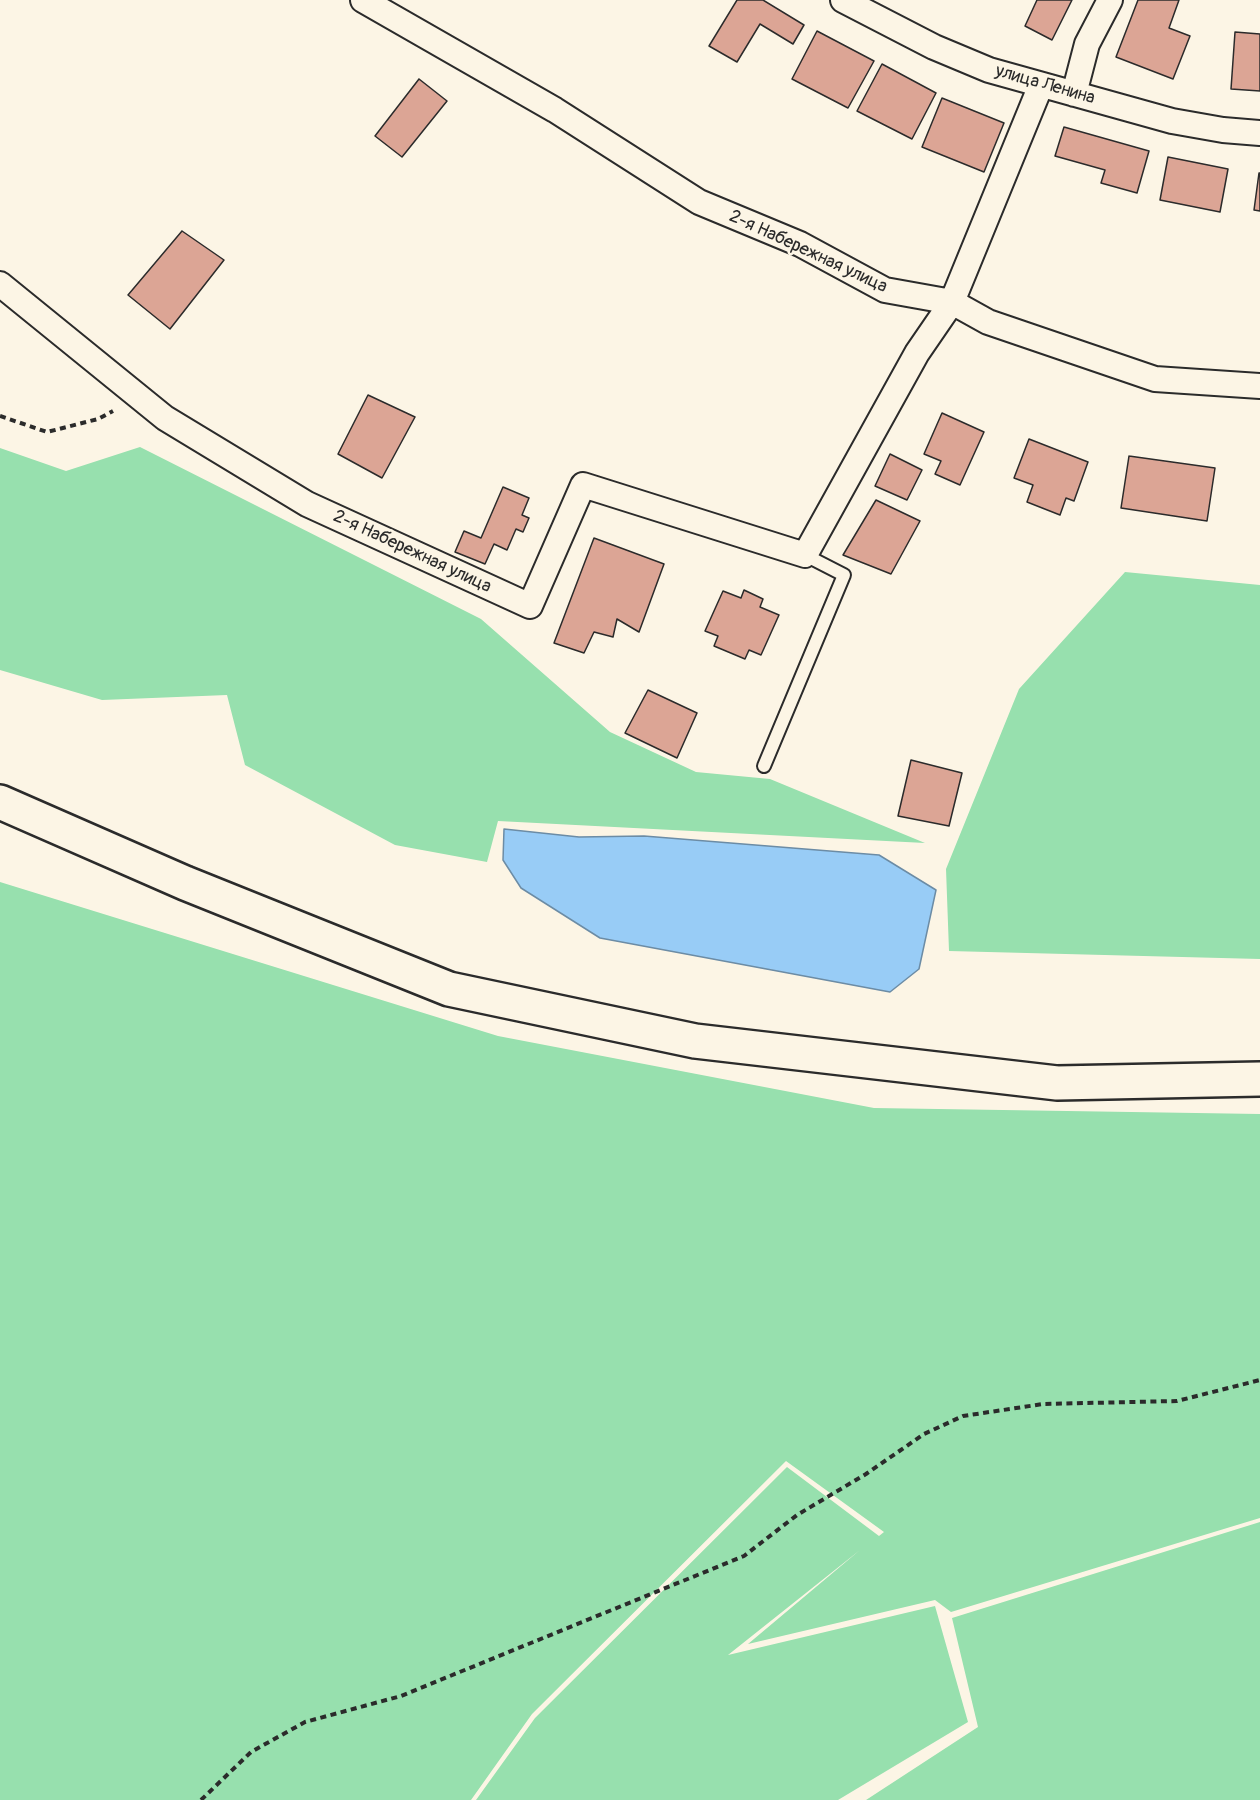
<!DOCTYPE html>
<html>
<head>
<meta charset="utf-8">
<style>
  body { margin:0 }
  canvas { display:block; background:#fcf5e5 }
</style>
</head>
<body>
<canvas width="1260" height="1800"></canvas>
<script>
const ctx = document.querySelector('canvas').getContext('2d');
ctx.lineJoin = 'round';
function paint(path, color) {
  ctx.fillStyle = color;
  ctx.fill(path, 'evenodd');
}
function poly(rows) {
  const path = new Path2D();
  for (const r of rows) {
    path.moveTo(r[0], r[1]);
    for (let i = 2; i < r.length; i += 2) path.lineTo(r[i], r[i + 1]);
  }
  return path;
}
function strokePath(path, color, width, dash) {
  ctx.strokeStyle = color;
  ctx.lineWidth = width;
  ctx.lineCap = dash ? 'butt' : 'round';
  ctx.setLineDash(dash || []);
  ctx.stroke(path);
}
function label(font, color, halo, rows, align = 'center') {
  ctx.font = font + ' Pangolin,sans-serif';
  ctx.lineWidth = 5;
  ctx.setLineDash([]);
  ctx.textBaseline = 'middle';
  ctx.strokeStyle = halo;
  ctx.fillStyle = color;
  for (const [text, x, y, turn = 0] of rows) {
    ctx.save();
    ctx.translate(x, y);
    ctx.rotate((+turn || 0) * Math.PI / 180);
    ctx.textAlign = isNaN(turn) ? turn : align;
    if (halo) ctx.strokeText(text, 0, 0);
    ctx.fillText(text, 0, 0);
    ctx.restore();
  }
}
const green = poly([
  [140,447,481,619,610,732,696,772,770,779,925,843,498,821,487,862,395,845,245,765,227,695,102,700,0,670,0,448,66,471],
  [1125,572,1260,585,1260,959,949,951,946,869,1019,689],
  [0,882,498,1036,874,1108,1260,1114,1260,1518,951,1612,935,1600,748,1644,860,1550,728,1655,935,1606,968,1722,838,1800,476,1800,535,1718,787,1467,879,1536,884,1532,786,1461,532,1714,471,1800,0,1800],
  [1260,1522,1260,1800,866,1800,978,1727,952,1618]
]);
const water = poly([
  [504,829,579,837,644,836,879,855,936,890,919,969,890,992,600,938,521,888,503,860,504,829]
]);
const building = poly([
  [737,0,763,0,804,25,793,44,760,24,737,62,709,46,737,0],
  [1037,0,1072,0,1052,40,1025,26,1037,0],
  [1138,0,1179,0,1169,28,1190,36,1173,79,1116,57,1138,0],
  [817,31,874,61,848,108,792,79,817,31],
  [1235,32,1260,34,1260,91,1231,89,1235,32],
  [882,64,936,93,912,139,857,111,882,64],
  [419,79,447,101,402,157,375,136,419,79],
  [942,98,1004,123,984,172,922,147,942,98],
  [1064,127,1149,151,1137,193,1101,183,1105,170,1055,156,1064,127],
  [1168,157,1228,169,1220,212,1160,200,1168,157],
  [1259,173,1260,173,1260,211,1254,210,1259,173],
  [182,231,224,260,170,329,128,295,182,231],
  [368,395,415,417,382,478,338,454,368,395],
  [942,413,984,432,960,485,935,474,941,461,924,454,942,413],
  [1029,439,1088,462,1074,501,1066,498,1060,515,1027,502,1033,485,1014,478,1029,439],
  [890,454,922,470,907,500,875,486,890,454],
  [1129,456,1215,468,1207,521,1121,508,1129,456],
  [503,487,529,498,522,515,529,518,523,532,516,529,507,550,494,544,485,564,455,552,464,531,481,538,503,487],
  [876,500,920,521,891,574,843,555,876,500],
  [594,538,664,564,639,632,617,619,613,637,594,632,584,653,554,643,594,538],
  [744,590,763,599,760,607,779,615,761,655,749,650,745,659,714,646,718,636,705,631,723,591,741,598,744,590],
  [648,690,697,713,677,758,625,733,648,690],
  [911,760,962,773,949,826,898,816,911,760]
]);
const path = poly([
  [0,416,47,432,98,419,113,411],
  [201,1800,251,1752,305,1722,401,1696,744,1556,797,1515,866,1474,924,1434,963,1416,1043,1404,1177,1401,1260,1380]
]);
const lane = poly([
  [764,766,844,575,805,555]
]);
const street = poly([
  [363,0,555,110,699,202,800,244,885,290,952,302,988,322,1155,379,1260,386],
  [843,0,934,47,989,70,1172,121,1223,130,1260,133],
  [1074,94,1087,44,1110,0],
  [0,284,165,418,307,504,530,606,583,485,805,555,917,353,952,302,1041,85]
]);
const secondary = poly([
  [0,802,185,883,449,989,695,1041,1057,1083,1260,1079]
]);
const streetNames = [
  ["улица Ленина",1045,85,16],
  ["2-я Набережная улица",808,252,25],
  ["2-я Набережная улица",412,552,25]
];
paint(green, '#97e0ae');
paint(water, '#98ccf6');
strokePath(water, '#6c8ca5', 1.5);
paint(building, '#dca595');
strokePath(building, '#2b2b2b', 1.5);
strokePath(lane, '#2b2b2b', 16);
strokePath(street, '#2b2b2b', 28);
strokePath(secondary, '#2b2b2b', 38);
strokePath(path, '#2b2b2b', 4, [6, 4.5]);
strokePath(lane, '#fcf5e5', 12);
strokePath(street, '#fcf5e5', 24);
strokePath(secondary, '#fcf5e5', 33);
label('18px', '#2b2b2b', '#fcf5e5', streetNames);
</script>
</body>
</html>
